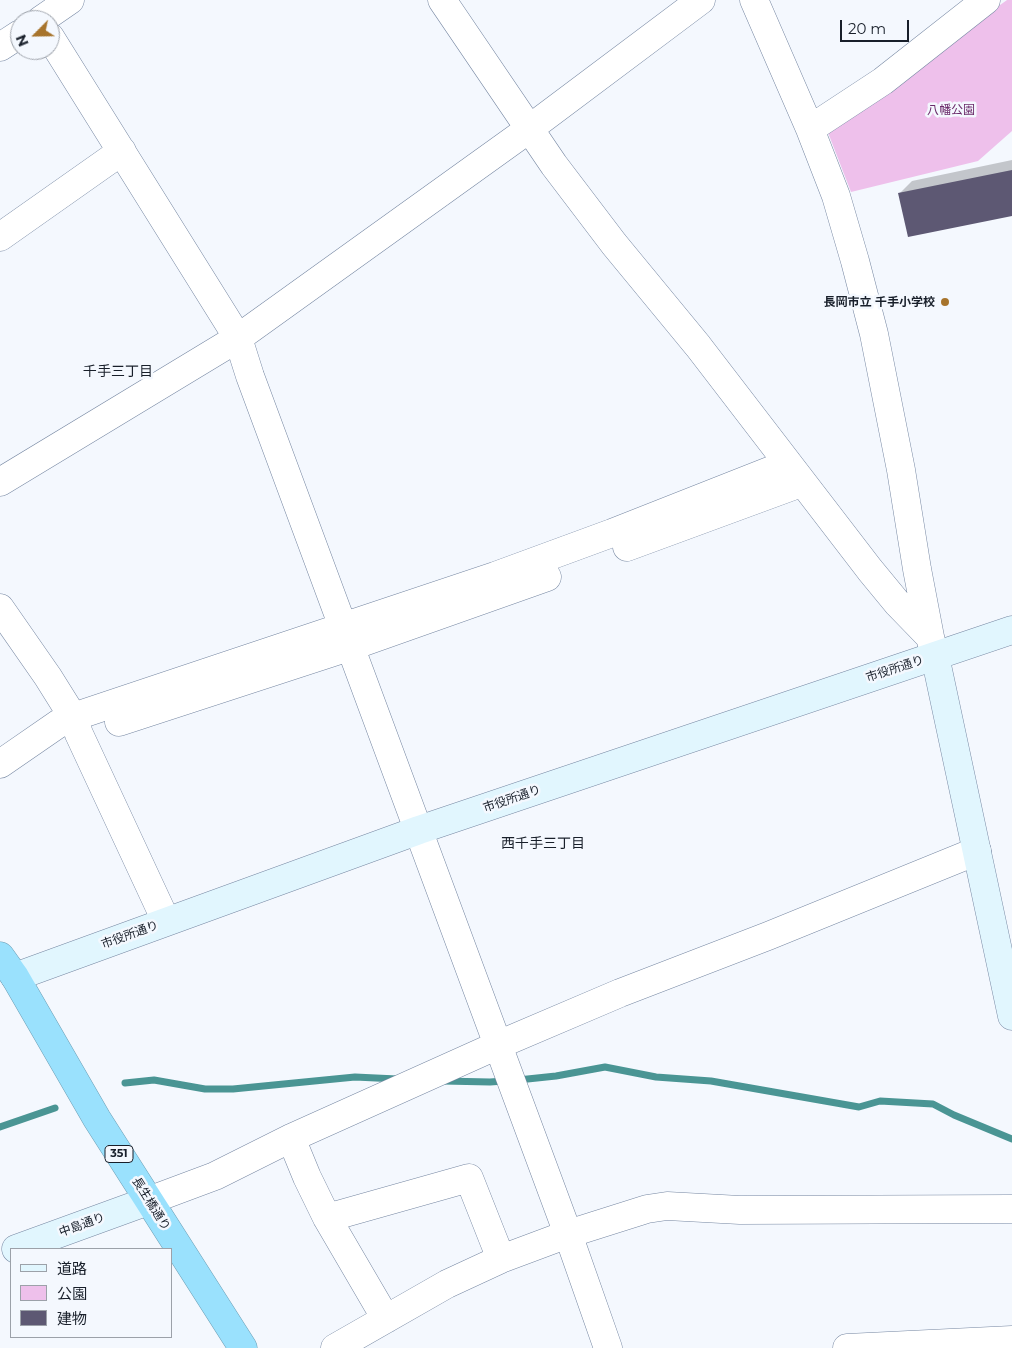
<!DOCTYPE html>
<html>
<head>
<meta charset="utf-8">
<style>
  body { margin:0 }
  #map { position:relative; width:1012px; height:1348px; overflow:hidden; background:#f4f8fe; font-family:Montserrat,"Noto Sans JP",sans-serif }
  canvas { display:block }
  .legend { position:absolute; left:10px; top:1248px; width:162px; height:90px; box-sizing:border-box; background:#f4f8fe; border:1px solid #9ca1a9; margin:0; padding:6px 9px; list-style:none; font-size:15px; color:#181f2a }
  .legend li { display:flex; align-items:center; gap:10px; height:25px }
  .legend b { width:25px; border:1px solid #9ca1a9 }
  .north { position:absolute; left:10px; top:10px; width:50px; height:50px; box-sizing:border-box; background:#f4f8fe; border:1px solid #9ca1a9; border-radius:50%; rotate:247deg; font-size:14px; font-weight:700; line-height:20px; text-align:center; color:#181f2a }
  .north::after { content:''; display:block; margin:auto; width:18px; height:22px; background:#a7742c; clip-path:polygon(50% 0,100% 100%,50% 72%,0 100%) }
  .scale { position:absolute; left:840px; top:20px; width:69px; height:22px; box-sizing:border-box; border:2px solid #181f2a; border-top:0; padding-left:6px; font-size:15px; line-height:18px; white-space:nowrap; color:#181f2a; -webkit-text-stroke:4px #f4f8fe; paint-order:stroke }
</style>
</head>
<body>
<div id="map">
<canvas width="1012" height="1348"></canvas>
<ul class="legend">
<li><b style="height:6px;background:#e1f6fe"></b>道路</li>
<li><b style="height:14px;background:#eec0eb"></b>公園</li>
<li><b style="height:14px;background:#5d5873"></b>建物</li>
</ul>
<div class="north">N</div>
<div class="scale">20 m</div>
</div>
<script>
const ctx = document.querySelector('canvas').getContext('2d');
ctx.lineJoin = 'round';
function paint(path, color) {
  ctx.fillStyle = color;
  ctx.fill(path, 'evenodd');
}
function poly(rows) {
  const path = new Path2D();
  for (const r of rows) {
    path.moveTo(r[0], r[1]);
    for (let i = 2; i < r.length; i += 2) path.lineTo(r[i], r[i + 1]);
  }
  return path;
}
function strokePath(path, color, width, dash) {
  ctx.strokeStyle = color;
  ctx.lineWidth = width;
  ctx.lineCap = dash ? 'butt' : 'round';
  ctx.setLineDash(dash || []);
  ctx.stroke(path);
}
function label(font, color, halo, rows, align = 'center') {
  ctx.font = font + ' Montserrat,"Noto Sans JP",sans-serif';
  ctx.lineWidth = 5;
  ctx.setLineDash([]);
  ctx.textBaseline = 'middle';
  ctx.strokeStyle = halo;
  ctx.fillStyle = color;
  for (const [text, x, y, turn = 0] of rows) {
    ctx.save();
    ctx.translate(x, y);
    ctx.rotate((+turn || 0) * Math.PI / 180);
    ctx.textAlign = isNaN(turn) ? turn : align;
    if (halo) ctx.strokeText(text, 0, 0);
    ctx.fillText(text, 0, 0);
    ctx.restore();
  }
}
const green = poly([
  [1007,0,1012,0,1012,131,978,161,851,192,827,130]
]);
const shadow = poly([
  [1012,160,1012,215,900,193,912,181]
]);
const stream = poly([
  [518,1080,556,1076,605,1067,656,1077,711,1081,859,1107,880,1101,933,1104,954,1115,1012,1139],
  [443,1081,490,1082,504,1081],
  [125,1083,154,1080,205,1089,233,1089,355,1077,397,1079],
  [0,1127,55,1108]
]);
const building = poly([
  [1012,170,1012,216,908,237,898,193]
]);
const street = poly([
  [442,0,554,165,614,244,698,346,870,570,898,604,930,637,935,656],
  [754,0,810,129,836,196,855,261,874,334,901,470,917,569,930,637],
  [41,20,70,0],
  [50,37,238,338,250,376,568,1234,608,1348],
  [0,47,20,34],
  [810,129,883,81,986,0],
  [0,237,122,151],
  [0,482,238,338,529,129,701,0],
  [627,547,801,483],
  [0,608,48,677,73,717,79,734,166,921],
  [119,722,352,646,547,577],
  [0,764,58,724,73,717,495,576,612,533,787,464],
  [291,1138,307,1177,327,1218,386,1319],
  [148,1201,215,1176,291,1138,498,1045,620,993,768,936,977,851],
  [327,1218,469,1178,501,1259],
  [335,1348,447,1284,501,1259,568,1234,647,1209,667,1206,740,1210,1012,1209],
  [847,1348,1012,1340]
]);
const secondary = poly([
  [935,656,1012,1016],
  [15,977,419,830,1012,630],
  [16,1249,148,1201]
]);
const highway = poly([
  [0,956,15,977,97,1119,243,1348]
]);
const markers = [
  [945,302,5,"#a7742c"]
];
const shields = [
  [119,1154,28]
];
const shieldNames = [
  ["351",119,1154]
];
const parkNames = [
  ["八幡公園",951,110]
];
const poiNames = [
  ["長岡市立 千手小学校",935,302]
];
const streetNames = [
  ["市役所通り",895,669,-18],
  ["市役所通り",512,799,-19],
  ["市役所通り",130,935,-20],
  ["長生橋通り",151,1204,58],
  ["中島通り",82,1225,-20]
];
const neighbourhoodNames = [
  ["千手三丁目",118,372],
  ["西千手三丁目",543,844]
];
paint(green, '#eec0eb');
paint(shadow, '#0003');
strokePath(stream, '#4a9594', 7);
paint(building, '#5d5873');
strokePath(street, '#7687a2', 29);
strokePath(secondary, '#7687a2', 29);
strokePath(highway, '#6c9db3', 29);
strokePath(street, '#fff', 28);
strokePath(secondary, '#e1f6fe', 28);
strokePath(highway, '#9ae1fd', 28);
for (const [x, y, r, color] of markers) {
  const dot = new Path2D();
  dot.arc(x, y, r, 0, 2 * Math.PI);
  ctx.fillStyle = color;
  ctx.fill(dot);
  strokePath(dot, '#f4f8fe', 2);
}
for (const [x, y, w] of shields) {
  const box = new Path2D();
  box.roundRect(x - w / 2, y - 8.5, w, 17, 4);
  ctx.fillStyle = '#f4f8fe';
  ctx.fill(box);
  strokePath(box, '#181f2a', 1);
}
label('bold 11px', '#181f2a', null, shieldNames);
label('12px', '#6b2a6a', '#f4f8fe', parkNames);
label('bold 12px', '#181f2a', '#f4f8fe', poiNames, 'right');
label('12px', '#181f2a', '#f4f8fe', streetNames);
label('14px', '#181f2a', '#f4f8fe', neighbourhoodNames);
</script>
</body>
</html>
